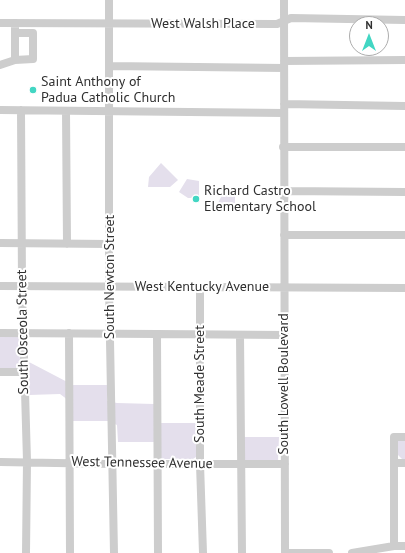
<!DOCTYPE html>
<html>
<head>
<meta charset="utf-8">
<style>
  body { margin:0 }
  #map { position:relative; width:405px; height:553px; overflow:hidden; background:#fff; font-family:"PT Sans",sans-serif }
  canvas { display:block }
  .north { position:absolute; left:349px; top:16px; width:40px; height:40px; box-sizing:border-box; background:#fff; border:1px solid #acacac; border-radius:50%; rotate:0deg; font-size:11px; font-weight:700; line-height:16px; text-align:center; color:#303030 }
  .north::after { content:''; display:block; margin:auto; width:14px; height:18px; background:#42d6c3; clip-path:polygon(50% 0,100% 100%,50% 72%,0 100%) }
</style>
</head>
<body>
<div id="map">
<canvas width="405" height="553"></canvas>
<div class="north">N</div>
</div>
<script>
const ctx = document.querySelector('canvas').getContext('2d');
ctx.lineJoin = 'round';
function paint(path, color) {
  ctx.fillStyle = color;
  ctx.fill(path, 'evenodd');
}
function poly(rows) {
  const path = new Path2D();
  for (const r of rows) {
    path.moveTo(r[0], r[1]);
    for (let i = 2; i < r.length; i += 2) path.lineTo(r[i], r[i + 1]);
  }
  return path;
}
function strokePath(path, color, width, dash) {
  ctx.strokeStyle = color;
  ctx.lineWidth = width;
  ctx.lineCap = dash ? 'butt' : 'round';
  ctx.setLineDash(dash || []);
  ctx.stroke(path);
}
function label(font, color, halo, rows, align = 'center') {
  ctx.font = font + ' "PT Sans",sans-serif';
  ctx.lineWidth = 4;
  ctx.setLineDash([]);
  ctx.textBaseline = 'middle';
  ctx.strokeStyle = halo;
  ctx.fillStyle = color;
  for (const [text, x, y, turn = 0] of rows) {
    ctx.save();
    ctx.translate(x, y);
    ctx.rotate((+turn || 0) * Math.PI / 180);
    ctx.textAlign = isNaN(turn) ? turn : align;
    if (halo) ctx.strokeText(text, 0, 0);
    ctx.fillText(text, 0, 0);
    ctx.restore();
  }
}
const green = poly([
  [161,163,178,180,170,187,148,187,149,177],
  [187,179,199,181,199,198,188,198,179,192],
  [222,195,235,195,235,209,221,208,217,205],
  [0,335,19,335,20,362,29,362,73,385,107,385,107,401,117,403,154,404,155,423,196,423,196,457,193,459,159,459,159,442,118,442,117,425,108,421,72,421,72,403,60,394,29,395,29,369,0,368],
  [243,437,279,437,278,461,246,461,243,459],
  [405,437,405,459,402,459,398,455,398,439]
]);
const minor = poly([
  [109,0,109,287,114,553],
  [284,0,285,553],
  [0,23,277,24,291,18,405,20],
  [15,23,15,60,33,59,33,33,15,33],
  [284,61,405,60],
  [0,65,15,60],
  [109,66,284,68],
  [284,104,405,106],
  [0,110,284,113],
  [21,110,22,286,27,461,26,553],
  [66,111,67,244],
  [283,147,405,147],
  [285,191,405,192],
  [284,235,405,235],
  [0,243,109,244],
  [0,286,405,288],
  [200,287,200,464,203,553],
  [0,333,157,334],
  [69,333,70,553],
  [240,335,242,553],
  [0,372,24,372],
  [0,462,112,464,285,464],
  [394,463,405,463],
  [394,546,394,437,405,437],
  [158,553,157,334,284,335],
  [285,553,329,553],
  [352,553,394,546,405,546]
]);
const markers = [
  [33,90,4,"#42d6c3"],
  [196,199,4,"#42d6c3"]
];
const streetNames = [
  ["West Walsh Place",203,24],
  ["South Newton Street",110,277,-90],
  ["West Kentucky Avenue",202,287],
  ["South Osceola Street",23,332,-91],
  ["South Meade Street",200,384,-90],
  ["South Lowell Boulevard",284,384,-90],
  ["West Tennessee Avenue",142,463,1]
];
const poiNames = [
  ["Saint Anthony of",41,82],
  ["Padua Catholic Church",41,98],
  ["Richard Castro",204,191],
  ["Elementary School",204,207]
];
paint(green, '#e4dfec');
strokePath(minor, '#cdcdcd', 8);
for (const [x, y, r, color] of markers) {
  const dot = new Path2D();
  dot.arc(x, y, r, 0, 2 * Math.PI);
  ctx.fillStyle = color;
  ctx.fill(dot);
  strokePath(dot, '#fff', 1.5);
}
label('14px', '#303030', '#fff', streetNames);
label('14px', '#303030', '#fff', poiNames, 'left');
</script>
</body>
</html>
